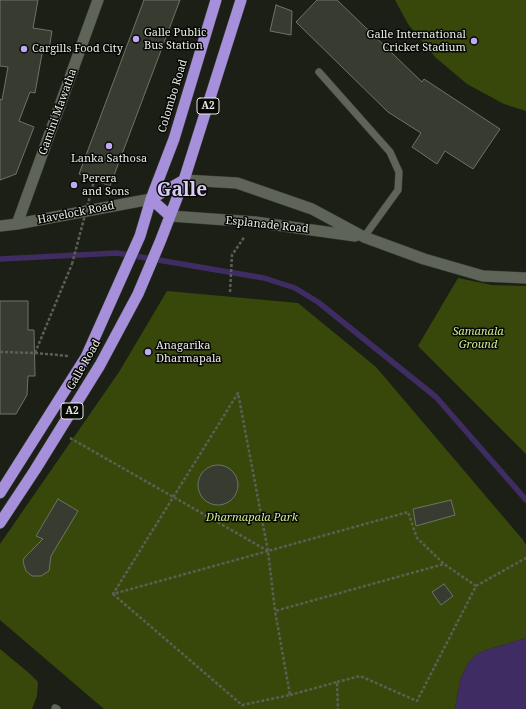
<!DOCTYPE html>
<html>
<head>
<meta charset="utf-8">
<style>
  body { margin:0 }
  canvas { display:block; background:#1b1f15 }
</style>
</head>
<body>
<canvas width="526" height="709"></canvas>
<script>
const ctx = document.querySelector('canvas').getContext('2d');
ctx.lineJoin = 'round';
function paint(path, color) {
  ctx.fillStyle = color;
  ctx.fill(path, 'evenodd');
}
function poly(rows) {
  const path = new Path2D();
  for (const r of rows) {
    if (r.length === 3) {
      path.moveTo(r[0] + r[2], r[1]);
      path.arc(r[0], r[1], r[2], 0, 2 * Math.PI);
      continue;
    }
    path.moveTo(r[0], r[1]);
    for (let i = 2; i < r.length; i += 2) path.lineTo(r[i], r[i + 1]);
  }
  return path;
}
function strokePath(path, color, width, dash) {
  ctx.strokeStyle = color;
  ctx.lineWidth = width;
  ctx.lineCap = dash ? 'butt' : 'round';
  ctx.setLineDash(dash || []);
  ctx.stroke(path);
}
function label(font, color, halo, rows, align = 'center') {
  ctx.font = font + ' "Noto Serif",serif';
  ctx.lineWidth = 3;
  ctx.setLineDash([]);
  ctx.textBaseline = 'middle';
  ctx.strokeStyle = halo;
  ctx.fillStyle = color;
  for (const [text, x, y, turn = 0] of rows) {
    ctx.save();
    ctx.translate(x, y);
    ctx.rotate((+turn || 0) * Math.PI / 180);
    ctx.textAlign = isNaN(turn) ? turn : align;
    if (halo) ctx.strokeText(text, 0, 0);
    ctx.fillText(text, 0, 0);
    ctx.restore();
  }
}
const green = poly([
  [395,0,526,0,526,111,504,104,467,84,435,57,408,24],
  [458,278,492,285,526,286,526,454,418,346],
  [167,291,298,303,376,367,523,540,526,545,526,638,486,650,477,654,468,663,460,680,455,709,104,709,0,620,0,544,119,372],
  [0,649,29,673,38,682,37,696,32,709,0,709]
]);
const water = poly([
  [526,638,526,709,455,709,460,680,468,663,477,654,486,650]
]);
const stream = poly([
  [0,259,117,253,264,278,295,288,318,302,436,397,526,500]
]);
const building = poly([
  [0,0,38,0,33,28,52,31,49,49,43,48,35,93,30,92,19,121,34,127,16,174,0,180,0,99,2,100,8,67,0,66,0,0],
  [144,0,180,0,110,186,79,174,144,0],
  [317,0,337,0,422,82,424,79,500,129,473,169,445,151,437,164,412,147,421,133,388,112,296,22,317,0],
  [276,5,292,11,291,35,270,31,276,5],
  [0,301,28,301,28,330,34,330,35,376,28,376,27,395,16,414,0,414,0,301],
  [218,485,20],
  [58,499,78,511,51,556,49,571,41,576,32,576,26,571,23,562,24,558,43,539,36,536,58,499],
  [451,500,455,515,416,526,413,509,451,500],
  [444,584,453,596,441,605,432,592,444,584]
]);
const path = poly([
  [230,292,232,255,245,236],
  [0,352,35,353,69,356],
  [35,353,72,264],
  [70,438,268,551],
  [268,551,113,594,238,393,268,551,275,611,444,564,417,538,408,512,268,551],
  [476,586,526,558],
  [113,594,242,705,290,695,275,611],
  [337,682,360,676,417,701,476,586,444,564],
  [290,695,337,682,338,709]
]);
const service = poly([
  [319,72,390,152,399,172,398,190,364,237],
  [55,708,57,709]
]);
const minor = poly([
  [17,224,98,0],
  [0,226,17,224,151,199]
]);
const tertiary = poly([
  [184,180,237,183,312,209,364,237,424,259,483,276,526,278],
  [170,216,255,222,355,236]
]);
const trunk = poly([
  [151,199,184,180],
  [151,199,170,216],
  [0,493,86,357,140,236,151,199,174,139,216,0],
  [0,523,35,470,100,365,138,294,160,242,184,180,241,0]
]);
const pathBridge = poly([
  [72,264,94,181]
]);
const markers = [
  [136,39,4,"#bea9f4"],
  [474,41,4,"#bea9f4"],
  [24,49,4,"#bea9f4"],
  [109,146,4,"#bea9f4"],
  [74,185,4,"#bea9f4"],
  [148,352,4,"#bea9f4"]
];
const shields = [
  [208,106,22],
  [72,411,22]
];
const shieldNames = [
  ["A2",208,106],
  ["A2",72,411]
];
const poiNames = [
  ["Galle Public",144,33],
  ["Bus Station",144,46],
  ["Galle International",466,35,"right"],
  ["Cricket Stadium",466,48,"right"],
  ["Cargills Food City",32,49],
  ["Lanka Sathosa",109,159,"center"],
  ["Perera",82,179],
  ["and Sons",82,192],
  ["Anagarika",156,346],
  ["Dharmapala",156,359]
];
const streetNames = [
  ["Colombo Road",173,96,-73],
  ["Gamini Mawatha",58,112,-70],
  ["Havelock Road",76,213,-11],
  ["Esplanade Road",267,225,6],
  ["Galle Road",84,365,-60]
];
const parkNames = [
  ["Samanala",478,332],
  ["Ground",478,345],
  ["Dharmapala Park",252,518]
];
const townNames = [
  ["Galle",182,191]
];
paint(green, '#37480a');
paint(water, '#3f2c63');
strokePath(stream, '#3f2c63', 5.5);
paint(building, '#373b30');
strokePath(building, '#6e7366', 1);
strokePath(service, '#383b34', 8);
strokePath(minor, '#383b34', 12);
strokePath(tertiary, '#383b34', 12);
strokePath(trunk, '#383b34', 12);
strokePath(path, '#5b5f56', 2.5, [3, 2]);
strokePath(service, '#5f6458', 7);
strokePath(minor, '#5f6458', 11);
strokePath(tertiary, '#5f6458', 11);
strokePath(trunk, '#a68fdb', 11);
strokePath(pathBridge, '#5b5f56', 2.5, [3, 2]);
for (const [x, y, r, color] of markers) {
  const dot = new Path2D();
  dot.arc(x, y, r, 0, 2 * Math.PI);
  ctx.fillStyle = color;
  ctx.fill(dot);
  strokePath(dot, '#070805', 1.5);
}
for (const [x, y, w] of shields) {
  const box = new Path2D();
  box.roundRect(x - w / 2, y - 8, w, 16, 3);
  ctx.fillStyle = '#070805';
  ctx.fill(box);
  strokePath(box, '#e8ebe4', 1);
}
label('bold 10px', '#e8ebe4', null, shieldNames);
label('11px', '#e8ebe4', '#070805', poiNames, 'left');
label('11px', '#e8ebe4', '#070805', streetNames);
label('italic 11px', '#cbeb8d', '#070805', parkNames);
label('bold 19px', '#d8cdf8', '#070805', townNames);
</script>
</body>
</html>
